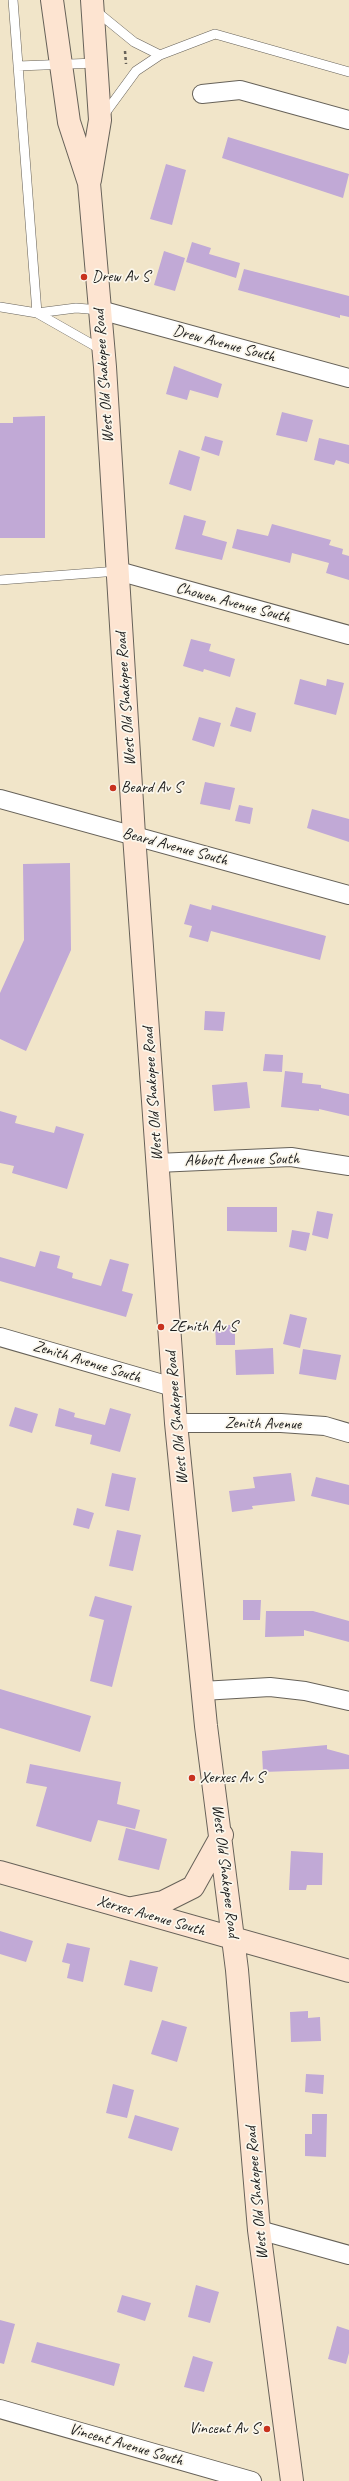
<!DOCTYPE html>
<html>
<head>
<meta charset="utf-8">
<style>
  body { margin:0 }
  canvas { display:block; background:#f1e5c9 }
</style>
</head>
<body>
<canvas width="349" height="2481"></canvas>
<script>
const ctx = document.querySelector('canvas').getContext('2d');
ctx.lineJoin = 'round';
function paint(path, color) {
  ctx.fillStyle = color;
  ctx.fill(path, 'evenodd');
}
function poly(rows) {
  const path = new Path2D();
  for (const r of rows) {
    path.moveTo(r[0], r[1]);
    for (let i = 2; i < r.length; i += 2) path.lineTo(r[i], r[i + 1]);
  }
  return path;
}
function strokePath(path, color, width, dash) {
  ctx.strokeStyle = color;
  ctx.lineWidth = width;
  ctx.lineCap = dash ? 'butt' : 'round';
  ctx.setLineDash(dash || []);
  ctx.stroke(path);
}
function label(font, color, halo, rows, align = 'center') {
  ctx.font = font + ' Caveat,sans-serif';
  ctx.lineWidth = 3.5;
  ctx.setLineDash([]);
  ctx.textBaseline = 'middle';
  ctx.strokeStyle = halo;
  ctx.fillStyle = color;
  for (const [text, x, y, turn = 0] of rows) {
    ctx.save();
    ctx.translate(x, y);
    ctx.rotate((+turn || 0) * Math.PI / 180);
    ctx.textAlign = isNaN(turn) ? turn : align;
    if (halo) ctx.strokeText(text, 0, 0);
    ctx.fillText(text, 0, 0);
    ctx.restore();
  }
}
const building = poly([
  [228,137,349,174,343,198,222,158],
  [166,164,186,170,172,225,150,219],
  [192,242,211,248,209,254,240,263,236,278,186,262],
  [164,251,185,258,175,291,154,285],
  [244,269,349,296,349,317,340,315,340,318,238,290],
  [174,366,222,384,218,398,190,390,187,400,166,394],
  [282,412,313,420,307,442,276,435],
  [45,416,45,538,0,538,0,423,13,423,13,417],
  [205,436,223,441,219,456,201,450],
  [319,438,349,445,349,464,336,460,334,465,314,460],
  [179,450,200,457,191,491,169,484],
  [184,515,206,521,202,535,227,542,222,560,175,549],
  [272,524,331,540,329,545,343,549,342,554,349,556,349,580,326,573,329,563,292,553,290,563,232,548,237,529,268,536],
  [191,639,211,644,209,651,235,659,230,677,204,669,203,672,183,666],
  [300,679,326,686,327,679,344,683,336,715,294,704],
  [236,707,256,713,251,732,230,726],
  [199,717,221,723,214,747,192,740],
  [205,782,235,788,230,810,200,804],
  [239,805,253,808,250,824,235,821],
  [312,809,349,819,349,842,307,828],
  [70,863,71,950,26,1051,0,1039,0,993,24,940,23,864],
  [190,904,211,910,212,905,326,936,320,960,211,931,208,942,189,937,192,926,184,924],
  [205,1011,225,1012,223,1031,204,1030],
  [265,1054,283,1055,282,1072,263,1071],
  [285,1071,303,1073,302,1083,321,1085,321,1088,349,1094,349,1116,319,1109,319,1111,281,1107],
  [247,1082,250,1108,214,1111,212,1085],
  [0,1111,17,1116,15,1123,54,1133,56,1126,84,1134,67,1189,12,1173,14,1166,0,1163],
  [227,1207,277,1207,277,1232,227,1231],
  [317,1211,333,1214,328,1239,312,1235],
  [292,1230,310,1233,306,1251,289,1247],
  [40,1251,60,1256,57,1268,73,1273,72,1278,101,1286,110,1259,129,1264,122,1291,133,1294,126,1317,0,1281,0,1257,35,1267],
  [290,1314,307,1318,300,1348,283,1344],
  [215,1325,235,1325,235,1345,216,1345],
  [273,1348,274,1374,236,1375,235,1350],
  [303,1349,341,1355,336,1380,299,1374],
  [15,1407,38,1414,32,1433,9,1426],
  [59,1408,75,1413,74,1417,105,1425,110,1408,131,1414,120,1452,90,1444,92,1435,55,1426],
  [112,1473,136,1478,129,1511,105,1506],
  [291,1473,295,1501,252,1506,253,1509,232,1512,229,1491,255,1488,253,1477],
  [316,1477,349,1485,349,1505,311,1496],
  [77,1508,94,1513,89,1529,73,1525],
  [117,1530,141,1535,133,1571,109,1566],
  [95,1596,132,1606,112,1687,90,1681,104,1620,89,1616],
  [243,1600,261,1600,260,1620,243,1620],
  [266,1611,313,1611,349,1621,349,1642,304,1630,304,1636,265,1637],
  [0,1689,91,1716,80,1752,0,1728],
  [327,1745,327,1749,349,1755,349,1769,263,1772,262,1751],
  [30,1764,121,1782,117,1804,140,1810,135,1829,98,1820,91,1842,36,1826,47,1787,26,1783],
  [126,1828,167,1839,159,1870,118,1860],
  [291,1851,323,1853,322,1885,307,1885,306,1890,289,1890],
  [0,1931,33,1941,26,1962,0,1954],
  [67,1943,90,1948,83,1982,67,1978,70,1964,62,1962],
  [130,1960,158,1967,152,1992,124,1985],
  [308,2011,308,2018,320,2017,321,2041,291,2042,290,2012],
  [162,2020,187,2027,177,2062,151,2054],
  [306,2074,324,2075,323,2094,305,2092],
  [113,2084,134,2090,127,2118,106,2113],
  [312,2114,327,2114,326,2157,305,2156,305,2134,312,2134],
  [135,2115,179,2128,172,2151,128,2138],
  [196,2285,219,2292,210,2323,188,2317],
  [122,2295,151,2303,145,2321,117,2312],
  [0,2320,15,2324,4,2364,0,2363],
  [337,2326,349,2330,349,2353,346,2364,328,2359],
  [37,2342,120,2364,114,2386,31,2362],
  [193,2356,213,2362,204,2392,184,2387]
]);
const path = poly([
  [125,51,126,64]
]);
const lane = poly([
  [13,0,37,313],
  [96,11,134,42,160,55],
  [18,66,96,63],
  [103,116,136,71,160,55,215,34,349,72],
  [0,307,37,313,76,308,100,310],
  [37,313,102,350],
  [0,580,118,571]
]);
const street = poly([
  [202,94,240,90,349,120],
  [100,310,349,378],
  [118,571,349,635],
  [0,799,349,895],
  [157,1163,291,1157,349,1166],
  [0,1337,173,1387],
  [176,1423,281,1423,325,1426,349,1433],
  [202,1691,270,1687,305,1691,349,1701],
  [259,2230,349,2255],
  [0,2409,252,2481]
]);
const secondary = poly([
  [52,0,69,122,89,183,105,367,134,835,176,1423,206,1726,237,1970,259,2230,292,2481],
  [90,180,100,120,92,0],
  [0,1872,349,1971],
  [132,1908,163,1902,193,1887,222,1835]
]);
const markers = [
  [84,277,4,"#c8321e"],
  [113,788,4,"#c8321e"],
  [161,1327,4,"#c8321e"],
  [192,1778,4,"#c8321e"],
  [267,2429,4,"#c8321e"]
];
const poiNames = [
  ["Drew Av S",92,277],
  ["Beard Av S",121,788],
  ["ZEnith Av S",169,1327],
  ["Xerxes Av S",200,1778],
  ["Vincent Av S",259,2429,"right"]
];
const streetNames = [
  ["Drew Avenue South",224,344,15],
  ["West Old Shakopee Road",104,376,-94],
  ["Chowen Avenue South",233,603,15],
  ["West Old Shakopee Road",126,699,-94],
  ["Beard Avenue South",175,847,15],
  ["West Old Shakopee Road",153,1094,-94],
  ["Abbott Avenue South",242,1160,-1],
  ["Zenith Avenue South",87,1362,17],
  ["West Old Shakopee Road",177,1418,-95],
  ["Zenith Avenue",263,1424,1],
  ["West Old Shakopee Road",225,1871,83],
  ["Xerxes Avenue South",151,1916,16],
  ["West Old Shakopee Road",257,2193,-95],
  ["Vincent Avenue South",126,2445,16]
];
paint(building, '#c1a9d6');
strokePath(lane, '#676259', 10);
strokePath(street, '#676259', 20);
strokePath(secondary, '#676259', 24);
strokePath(path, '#676259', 2.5, [3, 3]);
strokePath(lane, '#fff', 9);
strokePath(street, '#fff', 18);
strokePath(secondary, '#fde4d1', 22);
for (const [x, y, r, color] of markers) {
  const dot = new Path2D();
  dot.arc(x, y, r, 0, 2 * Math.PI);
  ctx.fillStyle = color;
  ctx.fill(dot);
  strokePath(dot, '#fbf7ec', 1.5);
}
label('16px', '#1c1c1c', '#fbf7ec', poiNames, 'left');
label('16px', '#1c1c1c', '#fbf7ec', streetNames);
</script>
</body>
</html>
